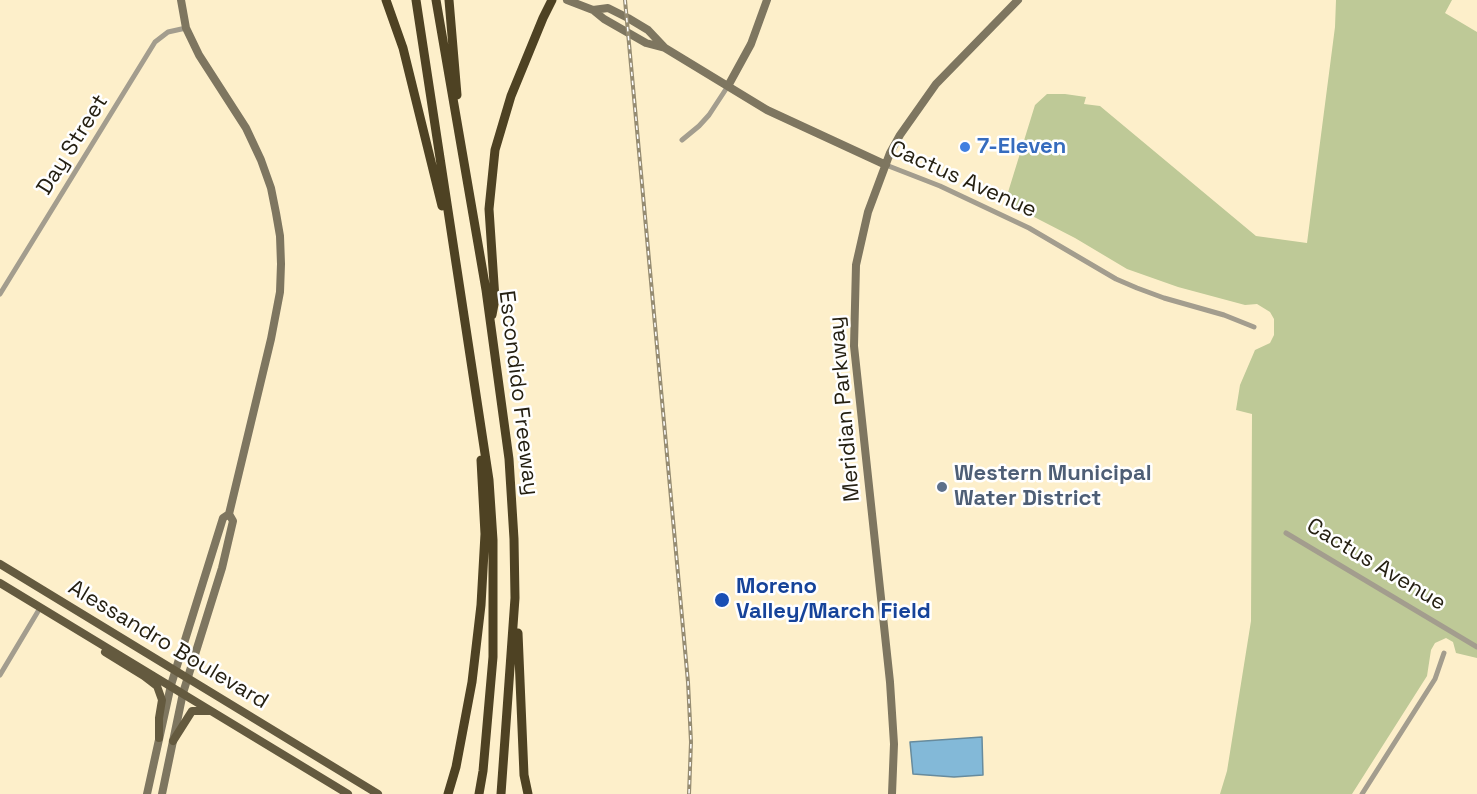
<!DOCTYPE html>
<html>
<head>
<meta charset="utf-8">
<style>
  body { margin:0 }
  canvas { display:block; background:#fdefca }
</style>
</head>
<body>
<canvas width="1477" height="794"></canvas>
<script>
const ctx = document.querySelector('canvas').getContext('2d');
ctx.lineJoin = 'round';
function paint(path, color) {
  ctx.fillStyle = color;
  ctx.fill(path, 'evenodd');
}
function poly(rows) {
  const path = new Path2D();
  for (const r of rows) {
    path.moveTo(r[0], r[1]);
    for (let i = 2; i < r.length; i += 2) path.lineTo(r[i], r[i + 1]);
  }
  return path;
}
function strokePath(path, color, width, dash) {
  ctx.strokeStyle = color;
  ctx.lineWidth = width;
  ctx.lineCap = dash ? 'butt' : 'round';
  ctx.setLineDash(dash || []);
  ctx.stroke(path);
}
function label(font, color, halo, rows, align = 'center') {
  ctx.font = font + ' "Space Grotesk",sans-serif';
  ctx.lineWidth = 5;
  ctx.setLineDash([]);
  ctx.textBaseline = 'middle';
  ctx.strokeStyle = halo;
  ctx.fillStyle = color;
  for (const [text, x, y, turn = 0] of rows) {
    ctx.save();
    ctx.translate(x, y);
    ctx.rotate((+turn || 0) * Math.PI / 180);
    ctx.textAlign = isNaN(turn) ? turn : align;
    if (halo) ctx.strokeText(text, 0, 0);
    ctx.fillText(text, 0, 0);
    ctx.restore();
  }
}
const green = poly([
  [1336,0,1452,0,1445,13,1477,32,1477,658,1456,653,1453,642,1446,638,1435,643,1431,650,1427,676,1352,794,1220,794,1227,771,1251,621,1252,414,1236,410,1240,385,1255,350,1270,343,1274,335,1274,319,1270,312,1257,304,1245,305,1178,287,1127,269,1075,238,1005,202,1035,105,1047,94,1065,94,1086,97,1084,104,1100,106,1256,236,1307,243,1335,27]
]);
const water = poly([
  [982,737,983,775,954,777,913,774,910,742,982,737]
]);
const street = poly([
  [682,140,699,126,709,115,728,86],
  [886,165,940,186,1029,228,1116,279,1137,288,1164,298,1224,315,1254,327],
  [0,294,155,42,168,32,186,28],
  [1286,533,1477,647],
  [0,675,40,608],
  [1362,794,1435,679,1444,653]
]);
const secondary = poly([
  [567,0,593,10,604,19,646,43,665,48],
  [593,10,608,8,628,18,648,30,665,48,767,110,886,165],
  [728,86,751,44,767,0],
  [147,794,171,685,223,518,229,514,271,339,280,292,281,264,280,236,276,213,271,188,261,160,246,128,199,55,186,28,181,0],
  [162,794,183,693,222,568,233,521,229,514],
  [892,794,894,744,890,682,854,346,856,265,868,212,890,153,900,135,936,84,1018,0]
]);
const primary = poly([
  [0,564,378,794],
  [0,583,348,794],
  [105,652,144,676,157,686,162,700,159,718,159,738],
  [173,741,192,711,210,711]
]);
const highway = poly([
  [386,0,403,48,442,206],
  [416,0,489,480,493,540,493,657,483,771,479,794],
  [436,0,486,290,509,459,514,539,515,598,501,794],
  [449,0,457,95],
  [492,315,495,299,489,209,495,150,511,96,543,18,552,0],
  [518,633,524,775,528,794],
  [448,794,456,767,472,682,481,605,485,534,481,460]
]);
const rail = poly([
  [625,0,688,682,691,742,689,794]
]);
const markers = [
  [965,147,6,"#3f7fe0"],
  [942,487,6,"#5c6f8a"],
  [722,600,8,"#1a4fb4"]
];
const streetNames = [
  ["Day Street",73,145,-58],
  ["Cactus Avenue",963,180,24],
  ["Escondido Freeway",518,393,83],
  ["Meridian Parkway",845,409,-95],
  ["Cactus Avenue",1376,565,31],
  ["Alessandro Boulevard",168,645,31]
];
const shopNames = [
  ["7-Eleven",977,147]
];
const serviceNames = [
  ["Western Municipal",954,474],
  ["Water District",954,499]
];
const transitNames = [
  ["Moreno",736,587],
  ["Valley/March Field",736,612]
];
paint(green, '#bec997');
paint(water, '#83b9d8');
strokePath(water, '#678b9d', 1.5);
strokePath(street, '#a39d8e', 5);
strokePath(secondary, '#7e7660', 8);
strokePath(primary, '#645a3f', 8);
strokePath(highway, '#4e4223', 9);
strokePath(rail, '#968c72', 4);
strokePath(rail, '#fff', 1.5, [4.5]);
for (const [x, y, r, color] of markers) {
  const dot = new Path2D();
  dot.arc(x, y, r, 0, 2 * Math.PI);
  ctx.fillStyle = color;
  ctx.fill(dot);
  strokePath(dot, '#fff', 2);
}
label('22px', '#252012', '#fff', streetNames);
label('bold 22px', '#366cbe', '#fff', shopNames, 'left');
label('bold 22px', '#4e5e75', '#fff', serviceNames, 'left');
label('bold 22px', '#164399', '#fff', transitNames, 'left');
</script>
</body>
</html>
